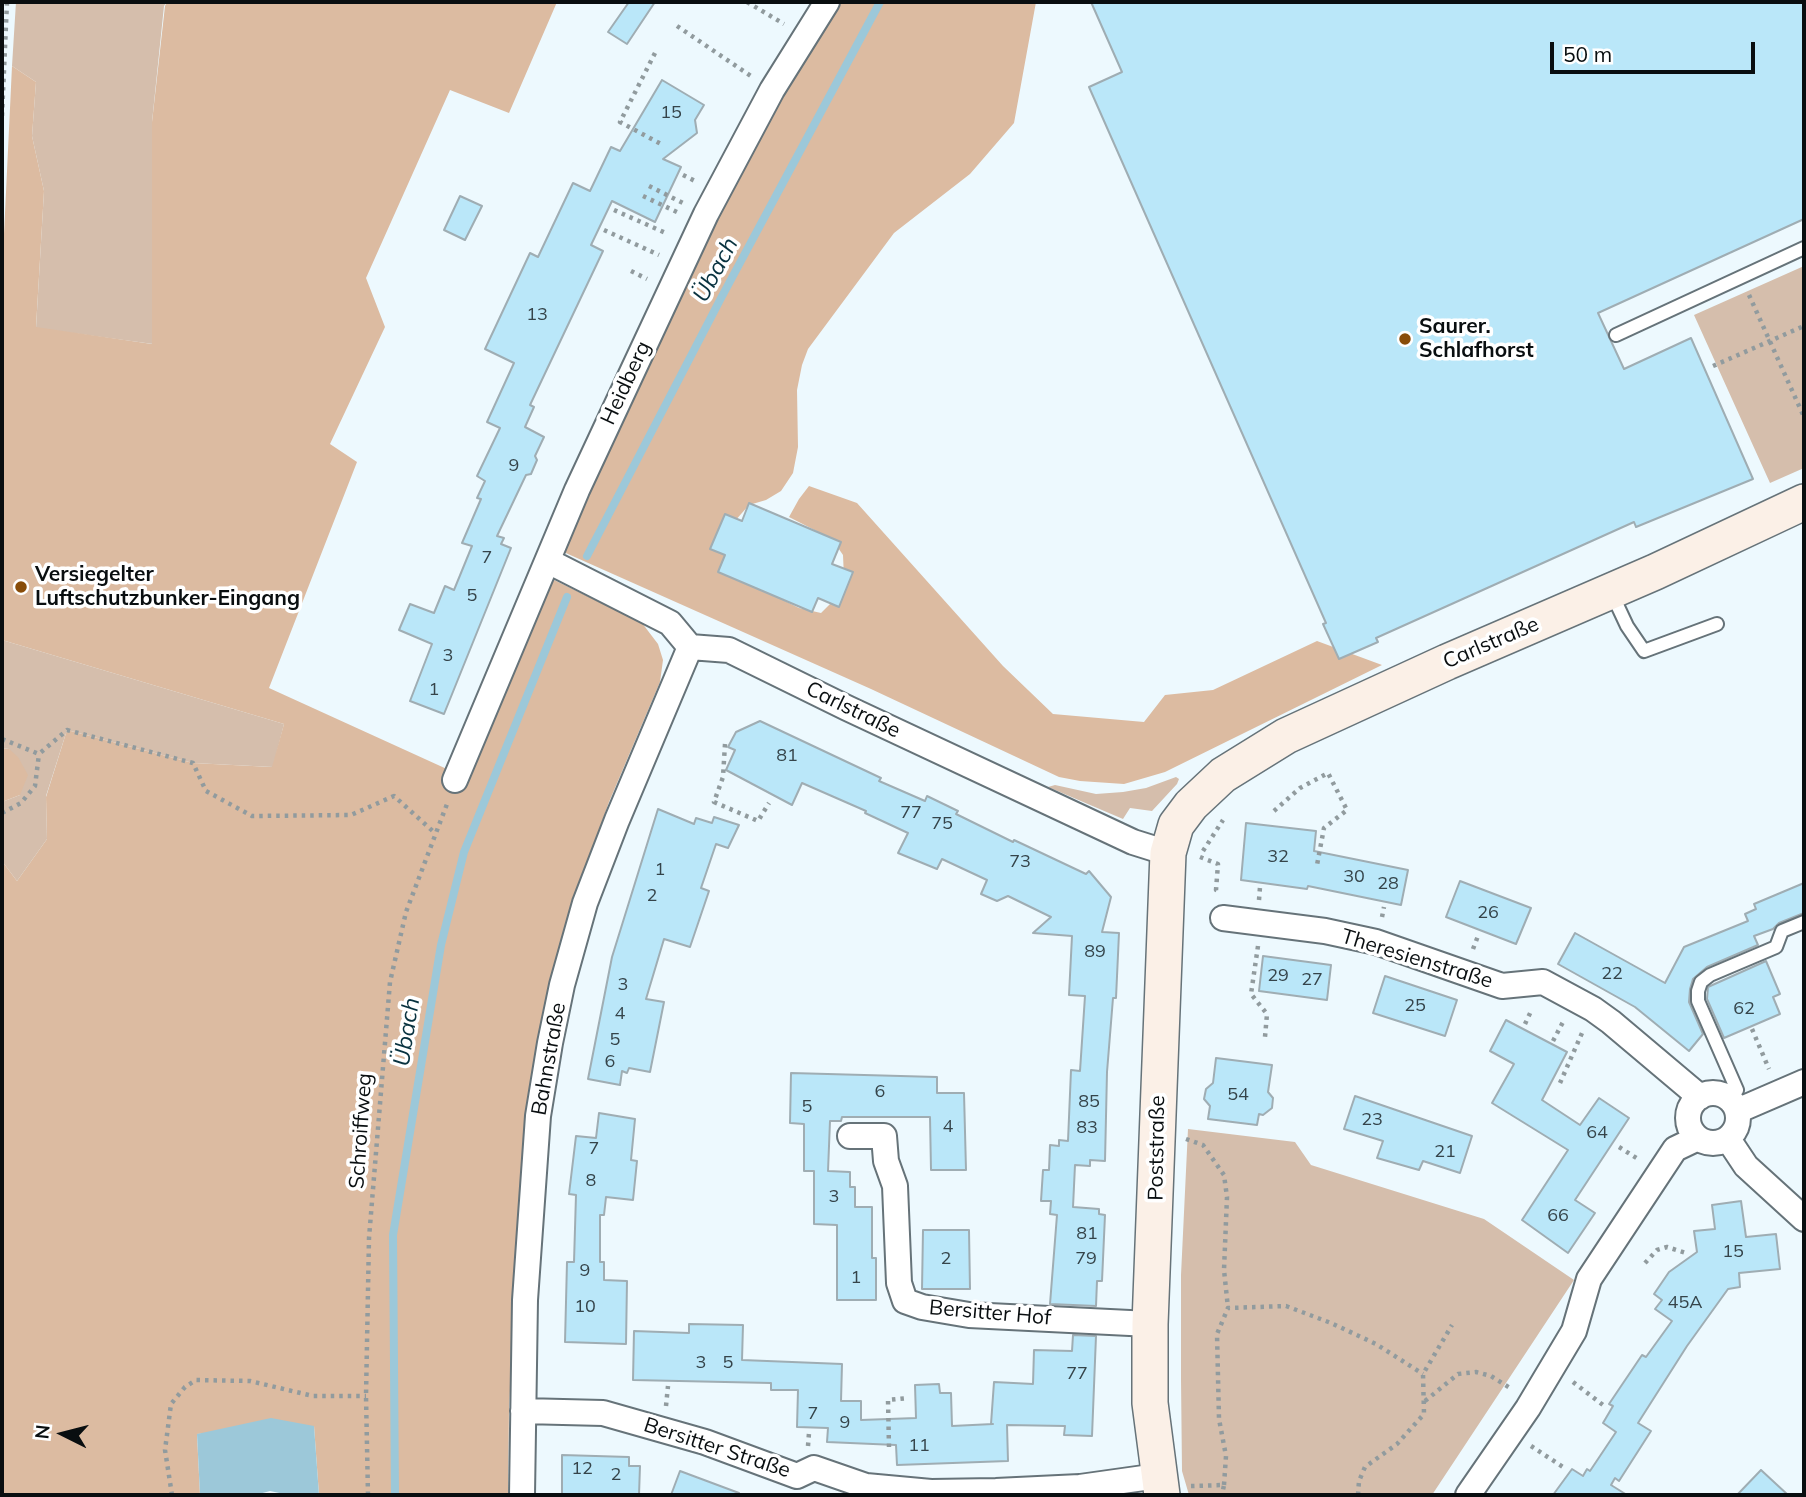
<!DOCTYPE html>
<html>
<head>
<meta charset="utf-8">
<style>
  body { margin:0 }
  #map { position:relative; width:1806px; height:1497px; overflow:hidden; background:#edf9fe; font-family:Mulish,sans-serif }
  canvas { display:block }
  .frame { position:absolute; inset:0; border:4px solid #090e10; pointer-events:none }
  .north { position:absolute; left:28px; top:1399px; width:70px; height:70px; -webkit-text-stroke:5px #fff; paint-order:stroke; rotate:276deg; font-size:19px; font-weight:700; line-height:28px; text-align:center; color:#090e10 }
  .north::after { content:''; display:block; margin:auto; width:24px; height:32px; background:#090e10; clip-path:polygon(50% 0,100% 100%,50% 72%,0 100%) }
  .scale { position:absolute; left:1550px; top:42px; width:205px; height:32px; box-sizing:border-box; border:4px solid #090e10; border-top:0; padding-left:9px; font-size:21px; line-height:24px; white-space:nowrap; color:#090e10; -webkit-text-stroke:5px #fff; paint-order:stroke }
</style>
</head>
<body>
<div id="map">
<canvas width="1806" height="1497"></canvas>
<div class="frame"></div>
<div class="north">N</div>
<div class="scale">50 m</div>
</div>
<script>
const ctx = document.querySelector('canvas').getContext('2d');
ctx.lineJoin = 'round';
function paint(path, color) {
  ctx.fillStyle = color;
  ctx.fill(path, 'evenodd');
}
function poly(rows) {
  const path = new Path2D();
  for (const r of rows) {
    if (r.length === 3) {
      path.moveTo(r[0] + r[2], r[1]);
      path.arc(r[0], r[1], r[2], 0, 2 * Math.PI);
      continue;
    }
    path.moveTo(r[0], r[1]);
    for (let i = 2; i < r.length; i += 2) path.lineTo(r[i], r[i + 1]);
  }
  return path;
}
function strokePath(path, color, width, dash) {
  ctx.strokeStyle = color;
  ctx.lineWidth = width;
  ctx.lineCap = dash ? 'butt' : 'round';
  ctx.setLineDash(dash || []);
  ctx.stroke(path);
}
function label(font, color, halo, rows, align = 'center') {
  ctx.font = font + ' Mulish,sans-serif';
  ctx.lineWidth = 7;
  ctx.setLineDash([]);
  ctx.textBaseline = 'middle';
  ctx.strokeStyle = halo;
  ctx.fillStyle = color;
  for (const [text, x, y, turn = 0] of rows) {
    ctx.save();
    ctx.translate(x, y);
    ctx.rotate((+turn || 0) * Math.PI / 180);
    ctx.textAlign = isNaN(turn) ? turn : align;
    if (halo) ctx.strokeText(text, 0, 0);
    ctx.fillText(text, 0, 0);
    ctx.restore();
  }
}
const green = poly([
  [16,2,167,2,164,6,152,122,153,344,36,328,44,191,32,136,36,82,12,66],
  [1804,266,1804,468,1770,483,1694,315],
  [2,640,284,724,273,767,193,763,67,730,46,796,47,839,17,881,2,861,2,802,20,795,9,749,2,748],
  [1176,777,1179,779,1177,784,1152,811,1130,808,1123,819,1048,787,1055,785,1096,794,1123,792,1146,788],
  [1188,1129,1295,1142,1311,1165,1484,1219,1574,1280,1432,1495,1189,1495,1182,1471,1181,1379,1181,1275]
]);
const forest = poly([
  [167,2,557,2,509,113,450,90,366,278,385,327,330,444,357,462,269,688,449,770,550,578,642,623,658,644,663,660,660,682,609,802,575,897,522,1171,509,1409,508,1495,319,1495,314,1426,197,1434,200,1495,2,1495,2,861,17,881,47,839,46,797,67,730,193,763,272,767,284,724,2,640,2,276,12,66,36,82,32,136,44,191,36,327,152,344,152,122,165,6],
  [837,2,1036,2,1014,123,970,174,894,233,808,349,802,365,797,390,798,447,793,473,781,491,766,500,749,505,734,522,769,593,799,608,821,613,836,598,844,578,843,555,832,539,789,517,799,499,809,486,857,503,1003,666,1053,714,1144,722,1165,695,1213,690,1317,641,1382,665,1165,772,1124,784,1080,781,1059,777,871,689,559,550,731,184],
  [2,748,9,749,18,757,28,775,20,795,2,802]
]);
const water = poly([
  [271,1418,314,1426,319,1495,289,1495,270,1491,255,1495,200,1495,197,1434]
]);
const stream = poly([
  [587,556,720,300,880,2],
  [395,1495,393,1235,441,945,464,852,567,597]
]);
const building = poly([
  [629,2,655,2,627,44,608,32,629,2],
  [1091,2,1804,2,1804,219,1598,313,1624,369,1691,338,1753,479,1636,527,1634,522,1376,638,1378,642,1339,659,1323,624,1326,623,1089,87,1122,72,1091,2],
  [662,80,704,105,695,120,697,133,663,159,681,167,655,222,612,201,591,245,603,251,530,405,534,407,525,427,544,437,535,456,537,460,531,474,526,475,497,536,504,538,501,544,511,548,444,714,410,701,432,644,399,630,410,604,434,613,445,586,454,590,472,546,462,543,481,499,477,498,485,481,477,476,500,428,487,422,514,363,485,349,530,253,538,257,573,183,590,191,611,147,620,151,662,80],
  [460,196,482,206,465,240,444,230,460,196],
  [749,503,841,542,832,564,853,572,839,607,818,598,812,612,718,572,725,555,710,549,725,514,742,521,749,503],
  [760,721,881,778,879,781,925,801,927,796,958,811,956,814,1013,842,1014,840,1086,874,1089,871,1111,897,1102,932,1119,933,1116,998,1113,998,1107,1072,1105,1161,1090,1160,1090,1166,1075,1165,1073,1207,1099,1209,1099,1214,1105,1215,1102,1281,1097,1281,1096,1306,1050,1304,1057,1215,1050,1214,1051,1201,1041,1201,1043,1170,1049,1170,1050,1145,1059,1146,1059,1140,1068,1141,1071,1070,1080,1071,1085,996,1069,995,1072,936,1033,933,1051,917,1008,896,997,901,981,894,987,880,942,859,937,869,898,853,908,833,865,813,866,811,802,783,792,805,726,770,735,750,728,747,736,732,760,721],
  [658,809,694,824,696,818,712,823,714,817,739,825,728,848,716,844,701,888,709,891,690,947,664,939,646,999,664,1002,650,1072,629,1068,627,1073,622,1071,620,1085,588,1079,612,957,658,809],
  [1246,823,1316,831,1314,851,1408,870,1401,905,1308,886,1307,889,1241,880,1246,823],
  [1460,881,1531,908,1516,944,1446,917,1460,881],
  [1804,883,1804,913,1779,923,1773,929,1754,936,1758,945,1707,967,1693,979,1690,989,1689,1002,1703,1034,1689,1051,1635,1007,1558,964,1575,933,1665,983,1684,947,1748,921,1745,914,1756,909,1754,904,1804,883],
  [1263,956,1331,965,1327,1000,1259,991,1263,956],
  [1766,961,1780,994,1773,997,1780,1014,1724,1038,1707,999,1708,987,1766,961],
  [1385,976,1457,1000,1445,1036,1373,1013,1385,976],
  [1506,1020,1567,1052,1542,1100,1580,1125,1599,1098,1629,1118,1575,1200,1595,1213,1568,1253,1522,1220,1568,1150,1492,1103,1514,1064,1490,1051,1506,1020],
  [1216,1058,1272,1065,1268,1092,1273,1098,1272,1108,1263,1115,1259,1114,1257,1125,1208,1119,1210,1106,1204,1099,1206,1089,1213,1083,1216,1058],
  [791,1073,937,1077,937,1093,964,1093,966,1170,931,1170,930,1117,842,1117,841,1121,830,1121,828,1171,850,1172,850,1187,855,1187,855,1207,872,1207,872,1258,876,1258,876,1300,837,1300,837,1225,814,1224,814,1171,804,1171,804,1124,790,1123,791,1073],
  [1355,1096,1472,1136,1460,1173,1423,1161,1419,1170,1377,1158,1383,1141,1344,1129,1355,1096],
  [599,1113,635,1119,631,1160,637,1161,633,1200,606,1197,604,1215,600,1215,600,1262,604,1262,604,1280,627,1281,626,1344,565,1342,567,1262,574,1262,576,1195,569,1194,576,1136,596,1138,599,1113],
  [1741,1201,1746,1237,1776,1234,1780,1269,1739,1273,1740,1287,1728,1289,1687,1346,1638,1423,1651,1431,1619,1481,1615,1478,1611,1485,1627,1495,1553,1495,1572,1469,1583,1476,1587,1469,1590,1471,1616,1432,1603,1423,1613,1406,1609,1404,1642,1355,1646,1357,1672,1321,1655,1309,1662,1300,1654,1294,1669,1272,1697,1252,1694,1231,1715,1229,1712,1205,1741,1201],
  [923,1230,969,1230,970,1289,922,1289,923,1230],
  [689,1324,743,1325,742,1360,842,1364,841,1401,861,1401,861,1420,916,1418,915,1385,939,1384,940,1393,951,1393,952,1426,993,1424,991,1424,994,1382,1033,1384,1034,1350,1072,1351,1073,1335,1096,1336,1092,1436,1064,1435,1065,1426,1007,1425,1008,1461,897,1465,896,1445,827,1442,828,1428,797,1427,798,1390,771,1390,771,1383,633,1380,634,1331,689,1333,689,1324],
  [562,1455,629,1457,629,1466,640,1466,639,1495,562,1495,562,1455],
  [1761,1470,1788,1495,1737,1495,1761,1470],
  [680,1471,739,1493,738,1495,671,1495,680,1471]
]);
const path = poly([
  [747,2,784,24],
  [677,26,751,76],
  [655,53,620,122,661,144],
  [2,116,7,2],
  [683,175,697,182],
  [649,186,683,203],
  [643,196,679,213],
  [614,210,668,234],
  [604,230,659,255],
  [631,271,647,279],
  [1749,295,1804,417],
  [1713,366,1804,326],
  [2,739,39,754,67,730,193,763,206,791,252,816,351,815,394,796,436,834],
  [725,744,723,777,714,802,758,821,769,803],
  [1274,811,1300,788,1328,773,1347,810,1324,828,1317,865],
  [2,813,21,803,35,786,39,754],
  [1203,851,1223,820],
  [1200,857,1218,864,1216,890,1221,892],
  [1259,900,1260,887],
  [1382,917,1384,907],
  [1258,946,1251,994,1267,1014,1265,1037],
  [1473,949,1478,936],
  [1525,1024,1532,1009],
  [1752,1029,1769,1069],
  [1553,1041,1564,1020],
  [1560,1083,1582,1033],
  [1186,1139,1203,1145,1224,1175,1227,1197,1224,1270,1228,1308],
  [1619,1147,1638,1159],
  [1645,1263,1657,1250,1667,1247,1686,1253],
  [1573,1382,1603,1405],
  [1425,1401,1458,1374,1476,1372,1491,1376,1510,1388],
  [666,1406,668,1386],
  [808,1446,809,1433],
  [1531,1446,1563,1467],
  [889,1447,888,1400,908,1398],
  [1224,1485,1226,1456,1219,1419,1217,1334,1228,1308,1286,1306,1331,1323,1376,1344,1423,1374],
  [1191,1486,1224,1485,1222,1495],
  [172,1495,165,1450,171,1404,185,1387,196,1380,250,1381,313,1396,366,1396],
  [368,1495,366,1396,369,1238,390,982,406,912,447,804],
  [1358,1495,1359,1481,1365,1467,1397,1444,1424,1414,1423,1374,1452,1325]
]);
const service = poly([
  [1616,335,1804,248],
  [1612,594,1627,626,1644,651,1717,624],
  [1729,1099,1737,1090,1698,1001,1698,991,1701,982,1710,975,1776,947,1782,931,1804,922]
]);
const minor = poly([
  [548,561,670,623,690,647,729,650,847,708,1133,842,1168,853],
  [455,780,577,490,706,214,772,90,827,2],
  [1223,918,1325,931,1376,942,1502,986,1543,982,1593,1009,1611,1022,1700,1097],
  [1713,1118,25],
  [1737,1111,1804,1082],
  [850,1136,884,1136,886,1161,895,1186,899,1283,905,1301,922,1307,969,1315,1150,1324],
  [1728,1139,1746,1166,1804,1219],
  [523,1411,603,1413,705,1442,797,1476,814,1468,866,1486,931,1492,996,1491,1080,1487,1158,1476],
  [522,1495,525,1300,538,1116,550,1043,562,985,585,903,617,820,690,647],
  [1468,1495,1528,1408,1574,1331,1589,1279,1675,1149,1698,1138]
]);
const secondary = poly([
  [1162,1495,1150,1403,1150,1324,1168,853,1176,825,1191,805,1223,775,1286,736,1447,662,1655,572,1804,502]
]);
const markers = [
  [1405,339,7,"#884c09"],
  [21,587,7,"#884c09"]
];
const numberNames = [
  ["15",671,113],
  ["13",537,315],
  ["9",514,466],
  ["7",487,558],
  ["5",472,596],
  ["3",448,656],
  ["1",434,690],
  ["81",787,756],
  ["77",911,813],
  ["75",942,824],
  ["32",1278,857],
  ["73",1020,862],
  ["1",660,870],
  ["30",1354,877],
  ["28",1388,884],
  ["2",652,896],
  ["26",1488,913],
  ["89",1095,952],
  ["22",1612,974],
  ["29",1278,976],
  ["27",1312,980],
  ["3",623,985],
  ["25",1415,1006],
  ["62",1744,1009],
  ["4",620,1014],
  ["5",615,1040],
  ["6",610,1062],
  ["6",880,1092],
  ["54",1238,1095],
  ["85",1089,1102],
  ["5",807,1107],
  ["23",1372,1120],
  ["4",948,1127],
  ["83",1087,1128],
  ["64",1597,1133],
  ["7",594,1149],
  ["21",1445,1152],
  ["8",591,1181],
  ["3",834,1197],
  ["66",1558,1216],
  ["81",1087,1234],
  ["15",1733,1252],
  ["2",946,1259],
  ["79",1086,1259],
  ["9",585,1271],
  ["1",856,1278],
  ["45A",1685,1303],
  ["10",585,1307],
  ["3",701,1363],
  ["5",728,1363],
  ["77",1077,1374],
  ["7",813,1414],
  ["9",845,1423],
  ["11",919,1446],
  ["12",582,1469],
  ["2",616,1475]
];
const poiNames = [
  ["Saurer.",1419,327],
  ["Schlafhorst",1419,351],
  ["Versiegelter",35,575],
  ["Luftschutzbunker-Eingang",35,599]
];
const streetNames = [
  ["Heidberg",626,383,-65],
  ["Carlstraße",1491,643,-23],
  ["Carlstraße",853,710,26],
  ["Theresienstraße",1417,959,17],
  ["Bahnstraße",549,1059,-80],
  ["Schroiffweg",361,1131,-86],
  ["Poststraße",1157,1148,-89],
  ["Bersitter Hof",990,1313,5],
  ["Bersitter Straße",717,1448,18]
];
const waterNames = [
  ["Übach",716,270,-62],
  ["Übach",407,1032,-81]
];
paint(green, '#d5beac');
paint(forest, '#dcbba1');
paint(water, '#9cc8d9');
strokePath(stream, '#9cc8d9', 8);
paint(building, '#bae7f9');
strokePath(building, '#9fadb3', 2);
strokePath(service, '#667379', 16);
strokePath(minor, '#667379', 28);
strokePath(secondary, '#667379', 38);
strokePath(path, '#919b9e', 4.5, [3.5, 5]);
strokePath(service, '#fff', 12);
strokePath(minor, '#fff', 24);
strokePath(secondary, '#fbf0e7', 35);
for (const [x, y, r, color] of markers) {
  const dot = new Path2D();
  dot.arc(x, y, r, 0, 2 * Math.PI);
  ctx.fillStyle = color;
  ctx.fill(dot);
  strokePath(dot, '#fff', 2.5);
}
label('18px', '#35444a', null, numberNames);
label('bold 21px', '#090e10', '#fff', poiNames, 'left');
label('21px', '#090e10', '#fff', streetNames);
label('italic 23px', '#08323f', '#fff', waterNames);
</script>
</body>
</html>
